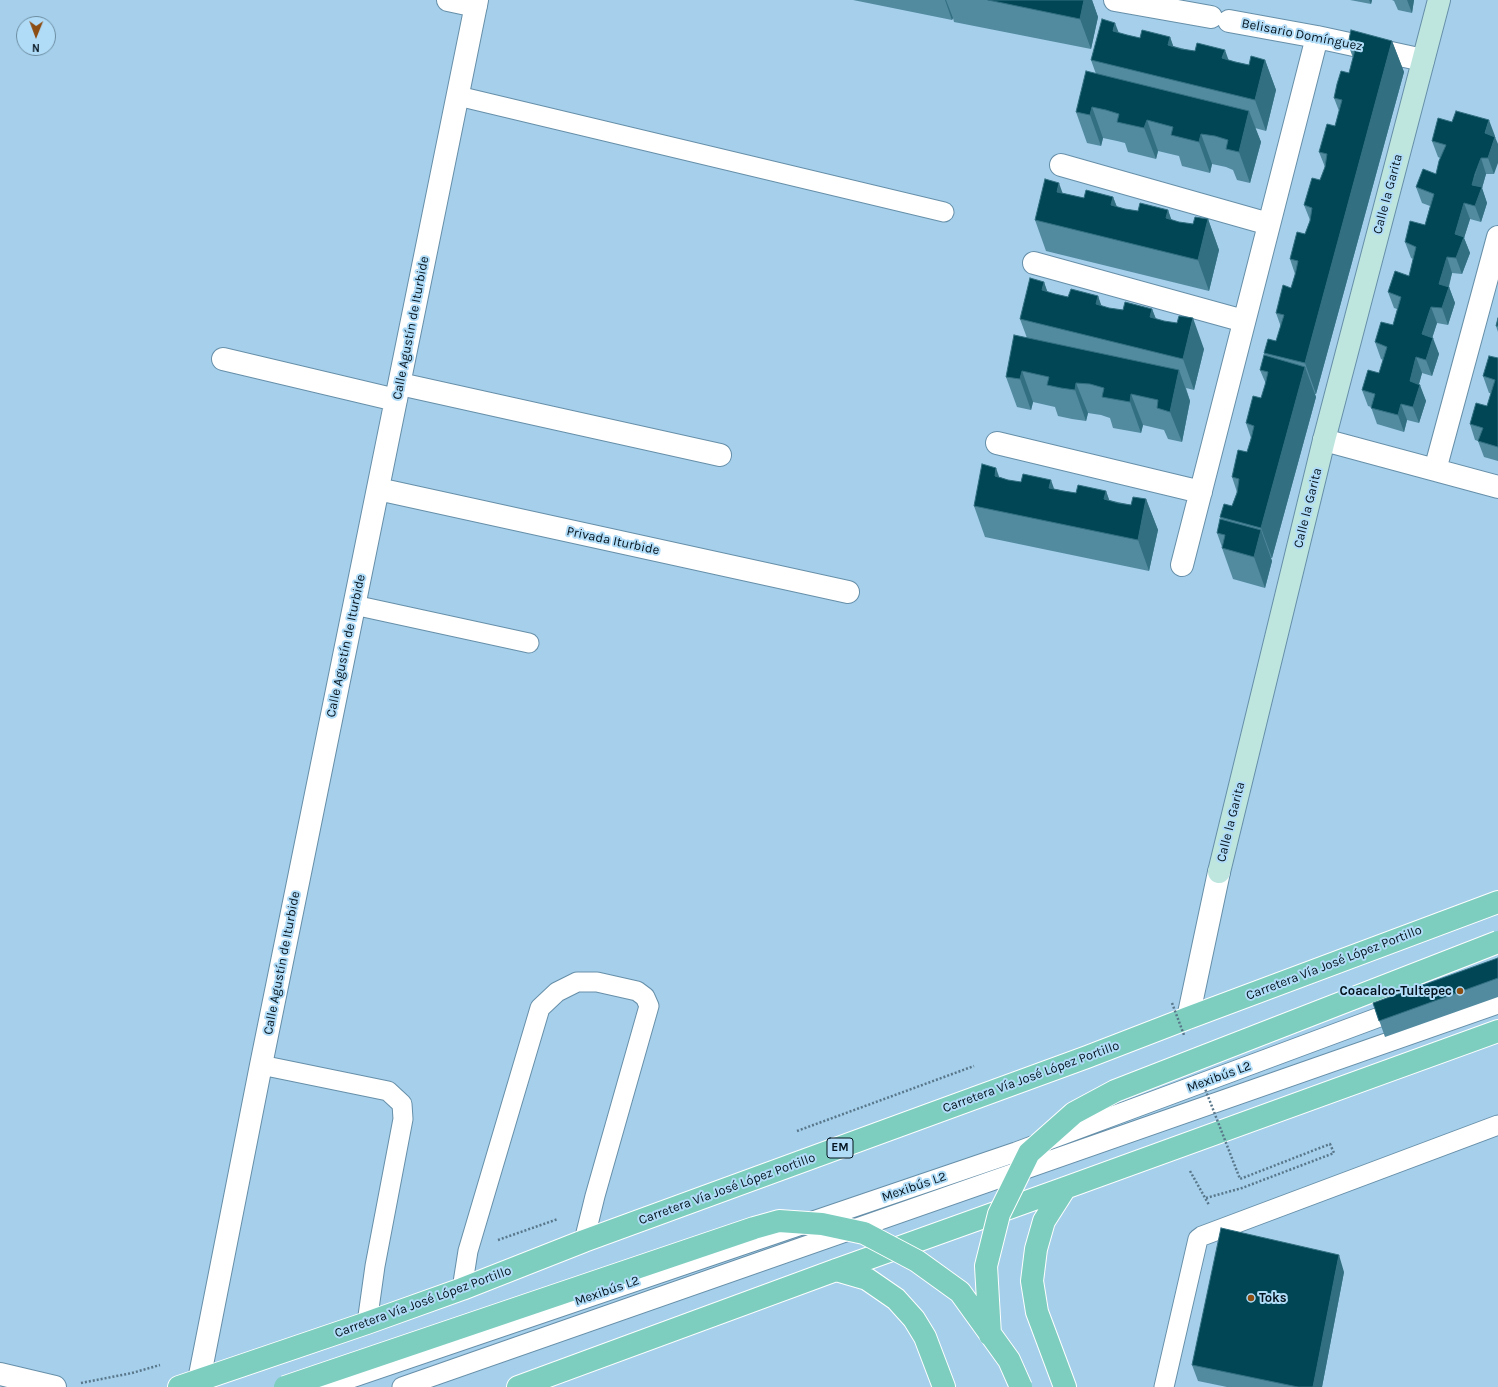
<!DOCTYPE html>
<html>
<head>
<meta charset="utf-8">
<style>
  body { margin:0 }
  #map { position:relative; width:1498px; height:1387px; overflow:hidden; background:#a5cfeb; font-family:Karla,sans-serif }
  canvas { display:block }
  .north { position:absolute; left:16px; top:16px; width:40px; height:40px; box-sizing:border-box; background:#b1dcf8; border:1px solid #6c8ca0; border-radius:50%; rotate:181deg; font-size:11px; font-weight:700; line-height:16px; text-align:center; color:#04131d }
  .north::after { content:''; display:block; margin:auto; width:14px; height:18px; background:#8d4e14; clip-path:polygon(50% 0,100% 100%,50% 72%,0 100%) }
</style>
</head>
<body>
<div id="map">
<canvas width="1498" height="1387"></canvas>
<div class="north">N</div>
</div>
<script>
const ctx = document.querySelector('canvas').getContext('2d');
ctx.lineJoin = 'round';
function poly(rows) {
  const path = new Path2D();
  for (const r of rows) {
    path.moveTo(r[0], r[1]);
    for (let i = 2; i < r.length; i += 2) path.lineTo(r[i], r[i + 1]);
  }
  return path;
}
function strokePath(path, color, width, dash) {
  ctx.strokeStyle = color;
  ctx.lineWidth = width;
  ctx.lineCap = dash ? 'butt' : 'round';
  ctx.setLineDash(dash || []);
  ctx.stroke(path);
}
function paint(path, color) {
  ctx.fillStyle = color;
  ctx.fill(path, 'evenodd');
}
function label(font, color, halo, rows, align = 'center') {
  ctx.font = font + ' Karla,sans-serif';
  ctx.lineWidth = 4;
  ctx.setLineDash([]);
  ctx.textBaseline = 'middle';
  ctx.strokeStyle = halo;
  ctx.fillStyle = color;
  for (const [text, x, y, turn = 0] of rows) {
    ctx.save();
    ctx.translate(x, y);
    ctx.rotate((+turn || 0) * Math.PI / 180);
    ctx.textAlign = isNaN(turn) ? turn : align;
    if (halo) ctx.strokeText(text, 0, 0);
    ctx.fillText(text, 0, 0);
    ctx.restore();
  }
}
const path = poly([
  [797,1131,974,1066],
  [1190,1171,1209,1205],
  [1206,1198,1242,1188,1334,1153,1330,1144,1240,1179],
  [498,1240,558,1219],
  [81,1383,132,1373,160,1365]
]);
const lane = poly([
  [458,96,944,212],
  [354,605,529,643],
  [261,1065,388,1091,402,1104,403,1119,375,1266,367,1323],
  [462,1289,468,1251,540,1008,557,992,577,982,597,982,637,991,645,997,649,1006,595,1196,584,1241],
  [325,1387,1016,1152,1401,1009],
  [402,1387,1498,1004],
  [1164,1387,1198,1239,1202,1236,1498,1125]
]);
const street = poly([
  [448,0,476,6],
  [1115,0,1211,17],
  [1229,21,1317,37,1423,60],
  [1061,165,1269,224],
  [1034,263,1244,321],
  [223,359,396,400],
  [400,384,720,455],
  [1324,440,1498,487],
  [997,443,1201,492],
  [1435,470,1498,237],
  [378,489,848,592],
  [1182,565,1317,37],
  [1188,1018,1219,872],
  [0,1374,55,1387],
  [199,1380,261,1065,477,0]
]);
const secondary = poly([
  [1219,872,1324,440,1439,0]
]);
const primary = poly([
  [836,1270,867,1279,896,1299,914,1319,925,1337,944,1387],
  [179,1387,367,1323,462,1289,584,1241,1087,1057,1188,1018,1498,902],
  [518,1387,836,1270,1065,1188,1498,1031],
  [1065,1387,1037,1312,1032,1281,1036,1249,1044,1221,1065,1188]
]);
const pathBridge = poly([
  [1172,1003,1184,1035],
  [1204,1086,1240,1179]
]);
const primaryBridge = poly([
  [990,1335,986,1266,999,1214,1029,1153,1074,1113,1115,1091,1498,942],
  [285,1387,754,1228,779,1221,822,1224,864,1233,917,1261,960,1292,1009,1360,1021,1387]
]);
const wall = poly([
  [853,0,1092,0,1098,17,1091,49,954,22,953,18,952,20],
  [1350,0,1372,0,1371,4],
  [1392,0,1414,0,1412,13,1398,10,1394,1],
  [1119,33,1140,38,1170,37,1173,46,1249,65,1265,60,1276,90,1266,131,1255,128,1261,142,1250,183,1237,180,1233,170,1226,167,1212,164,1210,173,1182,166,1179,156,1158,151,1156,159,1128,152,1125,143,1117,141,1103,138,1101,146,1087,143,1076,112,1096,74,1091,60],
  [1392,41,1404,72,1316,394,1315,394,1316,397,1272,558,1271,558,1272,561,1265,588,1233,579,1222,548,1222,547,1217,533,1221,519,1220,517,1232,506,1237,492,1232,477,1247,452,1251,438,1246,423,1261,398,1266,384,1260,370,1265,356,1264,353,1276,341,1281,327,1276,313,1291,288,1295,274,1290,259,1305,234,1310,220,1304,205,1320,180,1325,167,1319,152,1335,126,1339,111,1334,98,1349,73,1353,58,1348,44],
  [1495,136,1494,174,1486,174,1482,188,1487,203,1481,222,1470,219,1464,238,1470,253,1462,274,1452,273,1449,287,1455,303,1448,325,1437,323,1432,338,1439,354,1432,376,1422,373,1419,384,1426,401,1419,423,1407,420,1404,432,1377,424,1371,407,1368,406,1362,390,1379,373,1383,360,1381,359,1375,342,1393,325,1397,309,1394,308,1388,292,1409,276,1413,259,1411,258,1405,242,1425,225,1430,206,1422,203,1416,187,1436,174,1440,158,1438,157,1432,141],
  [1062,193,1084,198,1113,197,1117,207,1125,209,1138,211,1168,210,1171,220,1179,222,1193,224,1208,219,1219,250,1209,291,1046,251,1035,220],
  [1044,282,1047,292,1068,297,1098,296,1101,306,1109,308,1123,310,1152,309,1156,319,1204,349,1194,390,1186,388,1190,401,1182,442,1168,439,1164,430,1143,425,1141,433,1113,428,1110,418,1101,415,1088,413,1086,421,1072,419,1058,416,1055,407,1033,402,1031,410,1017,407,1006,377,1027,338,1020,319],
  [1498,318,1498,332,1496,326],
  [1498,358,1498,461,1484,457,1478,441,1475,440,1470,424,1487,406,1491,393,1489,393,1483,376],
  [1000,477,1008,480,1076,493,1106,491,1109,500,1131,505,1146,499,1158,530,1149,571,985,537,974,506],
  [1498,958,1498,997,1385,1037,1373,1003],
  [1344,1272,1322,1387,1227,1387,1198,1381,1192,1365]
]);
const shadedWall = poly([
  [945,0,946,0,953,18,952,20],
  [1084,0,1092,0,1098,17,1091,49,1080,19],
  [1369,0,1372,0,1371,4],
  [1407,0,1414,0,1412,13],
  [1115,23,1127,54,1113,31],
  [1170,37,1181,68,1168,45],
  [1392,41,1404,72,1316,394,1305,363],
  [1225,50,1236,81,1222,58],
  [1265,60,1276,90,1266,131,1255,100],
  [1092,107,1103,138,1101,146,1090,115],
  [1249,111,1261,142,1250,183,1239,152],
  [1147,120,1158,151,1156,159,1144,128],
  [1489,120,1495,136,1490,149,1485,133],
  [1201,134,1212,164,1210,173,1199,142],
  [1495,137,1498,144,1498,163,1494,174,1488,158],
  [1481,158,1486,174,1482,188,1487,203,1481,222,1475,206,1472,185],
  [1059,183,1070,214,1057,192],
  [1113,197,1125,228,1111,205],
  [1464,203,1470,219,1464,238,1470,253,1462,274,1456,258,1455,234],
  [1168,210,1179,241,1166,218],
  [1208,219,1219,250,1209,291,1198,260],
  [1447,257,1452,273,1446,296,1449,287,1455,303,1448,325,1442,308,1439,284],
  [1044,282,1055,313,1042,290],
  [1098,296,1109,327,1096,304],
  [1431,307,1437,323,1428,351,1422,334],
  [1152,309,1164,340,1150,317],
  [1193,318,1204,349,1194,390,1183,359],
  [1433,338,1439,354,1432,376,1426,360],
  [1416,357,1422,373,1415,398,1410,381],
  [1305,367,1316,397,1272,558,1261,528],
  [1179,370,1190,401,1182,442,1170,412],
  [1022,371,1033,402,1031,410,1020,379],
  [1076,383,1088,413,1086,421,1075,390],
  [1420,385,1426,401,1419,423,1413,407],
  [1131,394,1143,425,1141,433,1130,402],
  [1401,404,1407,420,1404,432,1398,415],
  [996,468,1007,499,995,476],
  [1051,480,1062,511,1049,488],
  [1106,491,1117,522,1104,499],
  [1146,499,1158,530,1149,571,1138,540],
  [1261,530,1272,561,1265,588,1254,557],
  [1339,1255,1344,1272,1322,1387,1313,1387]
]);
const building = poly([
  [988,0,1084,0,1080,19,988,0],
  [1102,19,1115,23,1113,31,1127,35,1140,38,1142,30,1170,37,1168,45,1181,49,1195,51,1197,43,1225,50,1222,58,1235,62,1249,65,1251,56,1265,60,1255,100,1091,60,1102,19],
  [1351,30,1392,41,1305,363,1264,353,1268,339,1276,341,1284,315,1276,313,1283,285,1291,288,1295,275,1298,261,1290,259,1297,232,1305,234,1310,221,1312,208,1304,205,1312,178,1320,180,1325,167,1327,154,1319,152,1327,124,1335,126,1342,100,1334,98,1337,84,1341,71,1349,73,1356,46,1348,44,1351,30],
  [1086,71,1249,111,1239,152,1226,149,1228,140,1215,136,1201,134,1199,142,1171,135,1173,127,1147,120,1144,128,1117,122,1119,114,1106,110,1092,107,1090,115,1076,112,1086,71],
  [1456,111,1489,120,1485,133,1495,137,1488,158,1481,158,1475,174,1472,185,1482,187,1475,206,1464,203,1455,234,1464,237,1456,258,1447,257,1439,284,1449,287,1442,308,1431,307,1422,334,1433,338,1426,360,1416,357,1410,381,1420,385,1413,407,1401,404,1398,415,1371,408,1375,394,1362,390,1368,370,1379,373,1387,347,1375,342,1381,322,1393,325,1401,297,1388,292,1395,271,1409,276,1416,247,1405,242,1410,221,1425,225,1434,194,1416,187,1423,169,1436,174,1439,161,1446,145,1432,141,1438,118,1452,122,1456,111],
  [1045,179,1059,183,1057,192,1084,198,1086,190,1113,197,1111,205,1125,209,1138,211,1140,203,1168,210,1166,218,1179,222,1193,224,1195,217,1208,219,1198,260,1035,220,1045,179],
  [1030,278,1044,282,1042,290,1055,294,1068,297,1071,289,1098,296,1096,304,1109,308,1123,310,1125,302,1152,309,1150,317,1164,321,1177,323,1179,316,1193,318,1183,359,1020,319,1030,278],
  [1498,318,1498,326,1496,326,1498,318],
  [1014,335,1179,370,1170,412,1157,408,1158,400,1131,394,1130,402,1102,397,1104,388,1090,384,1076,383,1075,390,1061,388,1047,385,1049,377,1022,371,1020,379,1006,377,1014,335],
  [1264,355,1305,367,1261,528,1220,517,1224,504,1232,506,1237,493,1239,479,1232,477,1238,450,1247,452,1251,439,1254,426,1246,423,1253,396,1261,398,1265,385,1268,372,1260,370,1264,355],
  [1489,356,1498,358,1498,447,1478,441,1483,428,1470,424,1476,403,1487,406,1495,380,1483,376,1489,356],
  [982,464,996,468,995,476,1008,480,1021,482,1023,474,1051,480,1049,488,1063,491,1076,493,1078,485,1106,491,1104,499,1118,503,1131,505,1133,497,1146,499,1138,540,974,506,982,464],
  [1220,519,1261,530,1254,557,1222,548,1225,535,1217,533,1220,519],
  [1498,958,1498,978,1379,1021,1373,1003,1498,958],
  [1221,1228,1339,1255,1313,1387,1298,1387,1192,1365,1221,1228]
]);
const markers = [
  [1460,991,4,"#8d4e14"],
  [1251,1298,4,"#8d4e14"]
];
const shields = [
  [840,1148,26]
];
const shieldNames = [
  ["EM",840,1148]
];
const streetNames = [
  ["Belisario Domínguez",1302,35,11],
  ["Calle la Garita",1388,194,-75],
  ["Calle Agustín de Iturbide",411,328,-79],
  ["Calle la Garita",1308,508,-76],
  ["Privada Iturbide",613,541,12],
  ["Calle Agustín de Iturbide",346,646,-78],
  ["Calle la Garita",1231,822,-76],
  ["Calle Agustín de Iturbide",282,963,-79],
  ["Carretera Vía José López Portillo",1334,963,-21],
  ["Carretera Vía José López Portillo",1031,1077,-20],
  ["Mexibús L2",1219,1077,-20],
  ["Mexibús L2",914,1187,-19],
  ["Carretera Vía José López Portillo",727,1189,-20],
  ["Mexibús L2",607,1291,-19],
  ["Carretera Vía José López Portillo",423,1302,-20]
];
const poiNames = [
  ["Coacalco-Tultepec",1452,991],
  ["Toks",1259,1298,"left"]
];
strokePath(lane, '#668fa9', 21);
strokePath(street, '#668fa9', 24);
strokePath(secondary, '#668fa9', 24);
strokePath(primary, '#fff', 24);
strokePath(path, '#59778a', 2.5, [2, 2]);
strokePath(lane, '#fff', 19);
strokePath(street, '#fff', 22);
strokePath(secondary, '#bee6df', 22);
strokePath(primary, '#7dcebf', 22);
strokePath(primaryBridge, '#fff', 24, []);
strokePath(pathBridge, '#59778a', 2.5, [2, 2]);
strokePath(primaryBridge, '#7dcebf', 22);
paint(wall, '#528aa0');
paint(shadedWall, '#326f81');
paint(building, '#004654');
strokePath(building, '#326f81', 1);
for (const [x, y, r, color] of markers) {
  const dot = new Path2D();
  dot.arc(x, y, r, 0, 2 * Math.PI);
  ctx.fillStyle = color;
  ctx.fill(dot);
  strokePath(dot, '#b1dcf8', 1.5);
}
for (const [x, y, w] of shields) {
  const box = new Path2D();
  box.roundRect(x - w / 2, y - 10, w, 20, 3);
  ctx.fillStyle = '#b1dcf8';
  ctx.fill(box);
  strokePath(box, '#04131d', 1);
}
label('bold 12px', '#04131d', null, shieldNames);
label('13px', '#04131d', '#b1dcf8', streetNames);
label('bold 13px', '#04131d', '#b1dcf8', poiNames, 'right');
</script>
</body>
</html>
